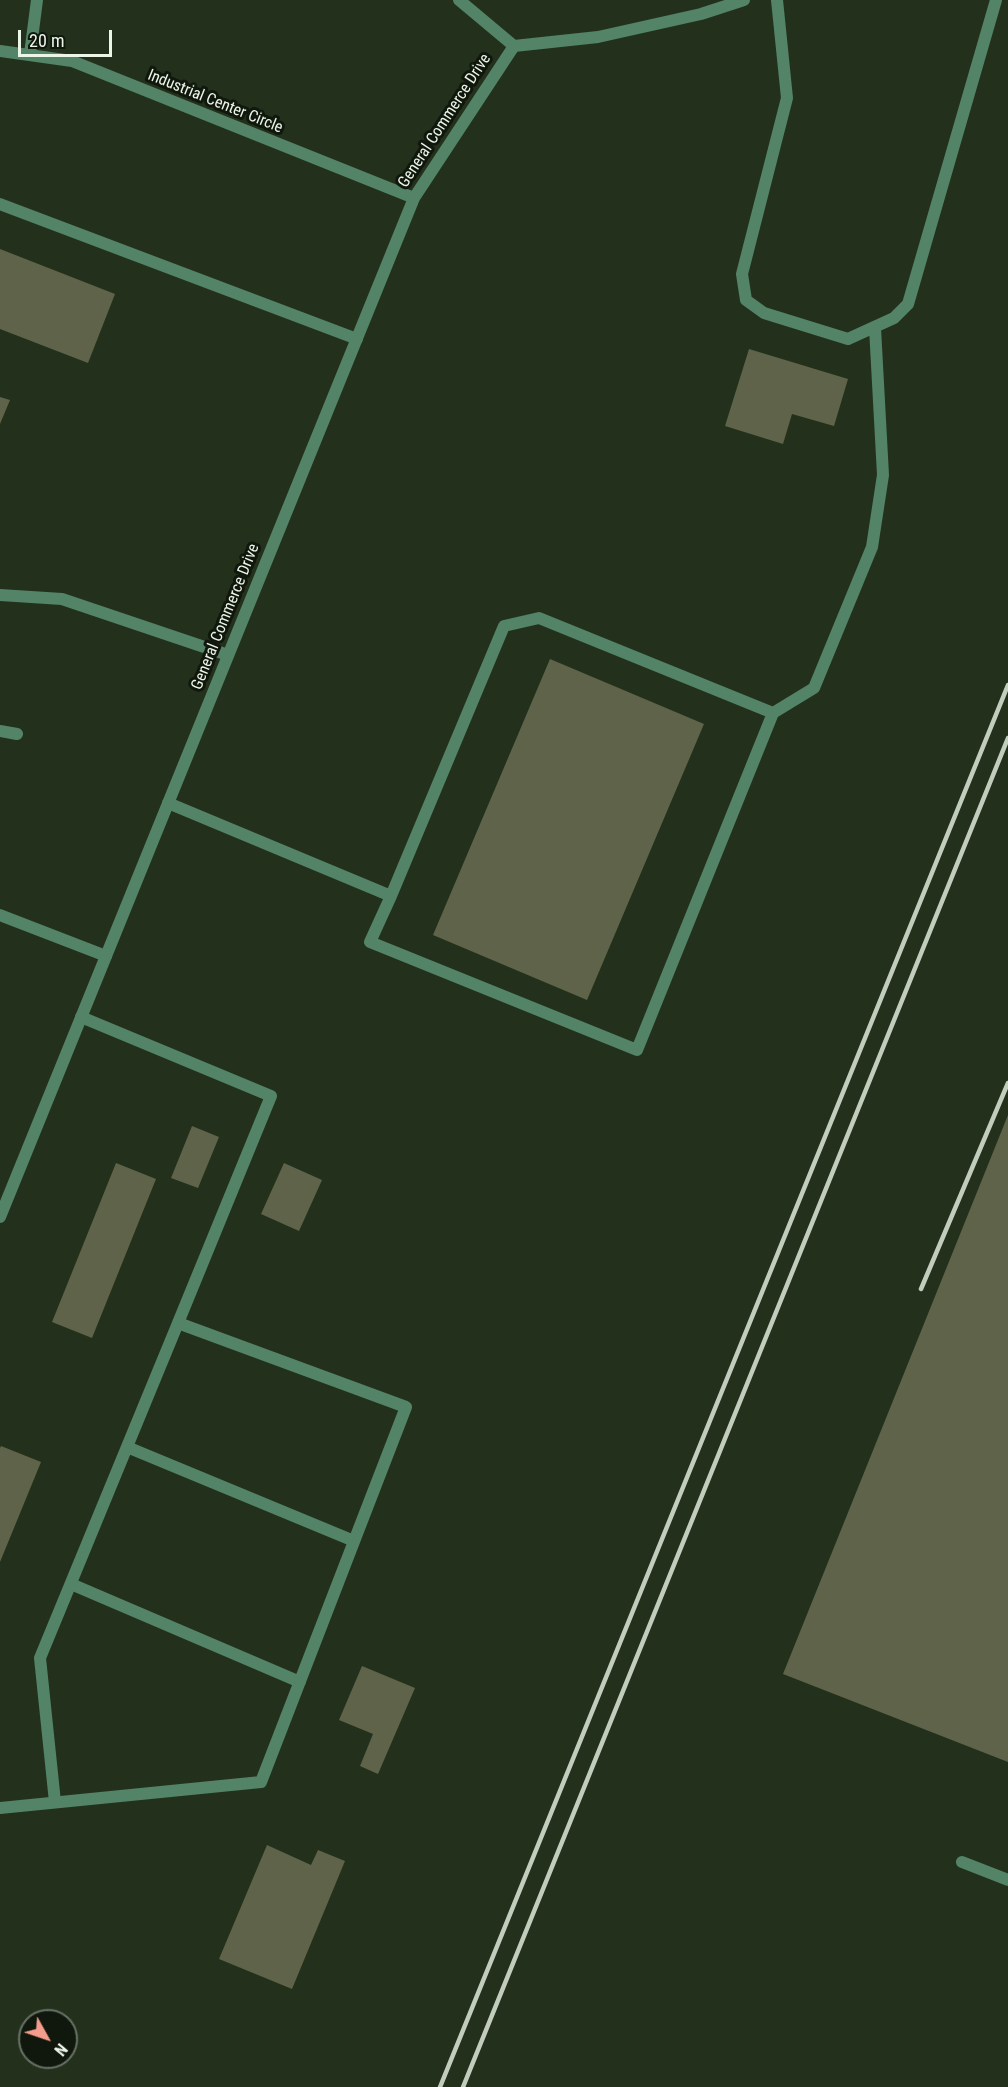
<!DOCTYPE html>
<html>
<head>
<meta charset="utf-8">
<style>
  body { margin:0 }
  #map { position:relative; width:1008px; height:2087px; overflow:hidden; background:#23311c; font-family:"Roboto Condensed",sans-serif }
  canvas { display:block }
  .north { position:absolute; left:18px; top:2009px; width:60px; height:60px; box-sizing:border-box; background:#10170d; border:2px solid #687065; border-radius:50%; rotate:130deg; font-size:16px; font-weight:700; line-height:24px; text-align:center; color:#ecf6e8 }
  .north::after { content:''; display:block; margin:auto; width:21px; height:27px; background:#f49d8d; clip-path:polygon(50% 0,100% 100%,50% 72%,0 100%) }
  .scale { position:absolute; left:18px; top:30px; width:94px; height:27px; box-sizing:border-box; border:3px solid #ecf6e8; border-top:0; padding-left:8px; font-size:18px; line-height:21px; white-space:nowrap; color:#ecf6e8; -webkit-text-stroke:4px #10170d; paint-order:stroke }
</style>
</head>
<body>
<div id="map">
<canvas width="1008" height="2087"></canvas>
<div class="north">N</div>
<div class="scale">20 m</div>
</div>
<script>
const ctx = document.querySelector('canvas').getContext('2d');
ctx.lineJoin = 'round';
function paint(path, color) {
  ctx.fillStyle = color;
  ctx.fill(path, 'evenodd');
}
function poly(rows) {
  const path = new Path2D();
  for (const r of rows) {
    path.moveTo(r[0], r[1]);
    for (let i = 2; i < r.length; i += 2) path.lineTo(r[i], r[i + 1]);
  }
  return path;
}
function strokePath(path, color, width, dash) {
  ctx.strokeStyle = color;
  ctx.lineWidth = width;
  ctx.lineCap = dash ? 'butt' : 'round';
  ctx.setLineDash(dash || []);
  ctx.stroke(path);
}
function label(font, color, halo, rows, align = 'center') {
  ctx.font = font + ' "Roboto Condensed",sans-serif';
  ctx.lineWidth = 6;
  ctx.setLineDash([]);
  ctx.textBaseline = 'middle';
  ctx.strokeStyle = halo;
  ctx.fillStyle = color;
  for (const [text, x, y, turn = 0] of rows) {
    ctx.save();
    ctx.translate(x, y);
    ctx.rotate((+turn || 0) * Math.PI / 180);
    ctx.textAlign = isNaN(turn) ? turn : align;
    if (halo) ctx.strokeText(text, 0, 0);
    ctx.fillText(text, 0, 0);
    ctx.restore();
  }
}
const building = poly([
  [0,249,115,294,88,363,0,329],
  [749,349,848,379,834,426,792,414,783,444,725,426],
  [0,397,10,400,0,424],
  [550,659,704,724,587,1000,433,935],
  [1008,1115,1008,1762,783,1674],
  [192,1126,219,1137,198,1188,171,1178],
  [116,1163,156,1179,92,1338,52,1322],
  [284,1163,322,1180,299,1231,261,1214],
  [1,1446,41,1462,0,1562,0,1448],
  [362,1666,415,1688,378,1774,360,1766,373,1734,339,1720],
  [267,1845,311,1865,318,1850,345,1861,292,1989,219,1959]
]);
const service = poly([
  [459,0,514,46,598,37,701,14,744,0],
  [777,0,787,98,742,274,746,300,764,313,848,339,894,318,908,304,996,0],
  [0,204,357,339],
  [0,595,62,599,228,655],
  [773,713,814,688,872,547,883,475,875,328],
  [0,731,17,734],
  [168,803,391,896,504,626,539,618,773,713,637,1050,370,942,391,896],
  [0,915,106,956],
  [127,1447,354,1541],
  [71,1584,300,1682],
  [55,1802,40,1658,178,1323],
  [0,1808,261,1782,406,1407,178,1323,271,1096,81,1017],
  [962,1862,1008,1880]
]);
const minor = poly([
  [0,51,72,61,414,198],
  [30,54,37,0],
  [0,1217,414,198,514,46]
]);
const rail = poly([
  [921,1289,1008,1083],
  [440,2087,1008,685],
  [463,2087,1008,738]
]);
const streetNames = [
  ["Industrial Center Circle",215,102,22],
  ["General Commerce Drive",445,121,-57],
  ["General Commerce Drive",226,617,-68]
];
paint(building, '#5f6349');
strokePath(service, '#538467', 12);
strokePath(minor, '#538467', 12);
strokePath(rail, '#c3cdbe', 4.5);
label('16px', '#ecf6e8', '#10170d', streetNames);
</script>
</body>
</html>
